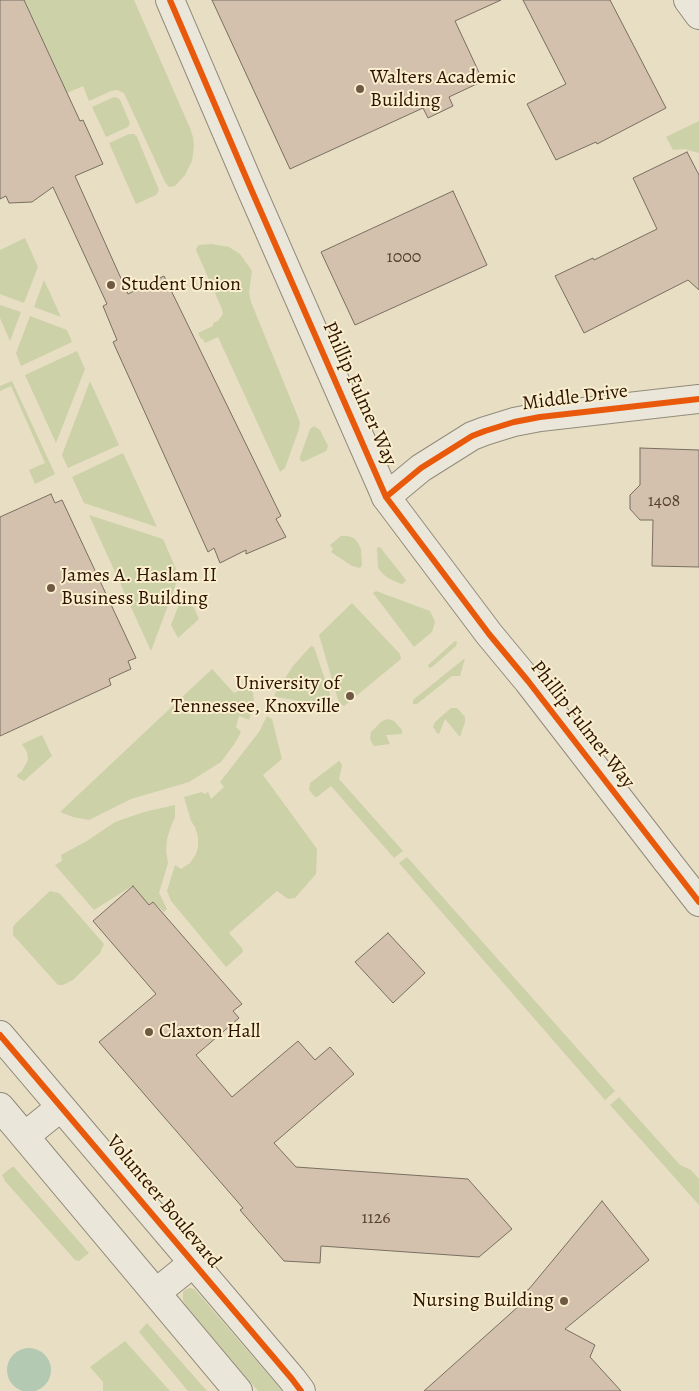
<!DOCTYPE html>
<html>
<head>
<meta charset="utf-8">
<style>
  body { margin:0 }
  canvas { display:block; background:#e7dec4 }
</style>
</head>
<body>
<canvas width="699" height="1391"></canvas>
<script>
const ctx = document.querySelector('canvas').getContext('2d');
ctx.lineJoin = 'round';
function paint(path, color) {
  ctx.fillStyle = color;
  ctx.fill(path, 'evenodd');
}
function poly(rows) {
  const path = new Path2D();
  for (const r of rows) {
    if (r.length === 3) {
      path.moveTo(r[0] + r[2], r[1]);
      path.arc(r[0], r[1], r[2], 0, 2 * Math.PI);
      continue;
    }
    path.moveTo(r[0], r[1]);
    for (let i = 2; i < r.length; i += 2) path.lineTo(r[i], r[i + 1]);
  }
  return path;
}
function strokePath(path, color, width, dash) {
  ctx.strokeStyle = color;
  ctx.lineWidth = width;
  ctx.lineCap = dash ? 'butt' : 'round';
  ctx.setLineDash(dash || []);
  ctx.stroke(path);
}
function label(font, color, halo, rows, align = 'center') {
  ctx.font = font + ' Alegreya,serif';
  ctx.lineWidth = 4;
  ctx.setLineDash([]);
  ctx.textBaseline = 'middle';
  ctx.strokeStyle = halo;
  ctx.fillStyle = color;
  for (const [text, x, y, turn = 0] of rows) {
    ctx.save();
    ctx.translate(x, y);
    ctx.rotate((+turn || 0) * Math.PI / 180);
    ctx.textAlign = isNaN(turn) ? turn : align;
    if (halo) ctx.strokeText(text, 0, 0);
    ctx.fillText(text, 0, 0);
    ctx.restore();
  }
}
const green = poly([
  [18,0,134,0,190,128,193,137,194,146,192,161,185,175,175,186,169,187,165,182,124,93,117,90,111,91,89,101,83,86,67,93,26,3],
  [114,97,118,98,120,100,130,123,128,127,106,137,92,107],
  [699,121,699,153,684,149,673,150,666,137],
  [129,134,134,134,137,137,159,190,156,195,136,204,109,143],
  [25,238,38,267,24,303,0,294,0,250],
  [212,244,229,247,240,254,252,271,249,293,251,302,300,422,299,429,285,468,280,472,218,337,205,343,203,339,201,339,198,333,213,326,213,323,218,321,223,314,222,309,196,250,197,247,199,245],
  [44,280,61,317,34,307],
  [0,305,21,312,10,341,0,318],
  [30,316,67,330,72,342,21,366,16,353],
  [77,351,85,369,56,443,25,375],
  [12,381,55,474,35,484,29,470,45,463,11,386,0,391,0,386],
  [90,381,119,445,68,468,62,455],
  [314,426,320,430,328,446,326,451,303,462,300,460,300,457,310,429],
  [123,453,157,527,84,503,72,477],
  [89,515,163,539,179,576,151,651],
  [341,536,347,536,354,538,358,543,361,549,362,565,360,568,352,566,331,552,333,549,330,545],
  [380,547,406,580,404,583,401,584,388,578,383,574,378,568,377,548],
  [185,589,199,619,178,638,171,625],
  [376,591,430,611,435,622,432,632,414,647,373,593],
  [352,603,400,654,401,659,344,706,339,703,319,635],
  [455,641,457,642,456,646,432,667,429,668,428,665],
  [311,646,314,647,333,703,330,706,276,697,274,695,293,666],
  [465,658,460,676,452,676,417,704,413,704,413,700],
  [212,669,234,693,248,687,253,693,254,704,249,720,239,716,236,727,241,732,235,743,221,762,189,782,131,799,89,820,73,817,60,812],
  [451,708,457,708,465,717,465,722,460,737,445,719,439,734,437,733,433,727,435,722],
  [267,716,272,719,282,759,263,775,317,849,316,874,295,898,288,899,277,891,229,933,242,948,243,952,226,967,171,901,167,891,175,865,181,869,190,863,196,854,198,847,198,837,195,827,191,821,184,797,202,792,204,794,208,792,211,799,224,787,220,782,259,732],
  [388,719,394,721,402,730,402,734,386,735,390,744,375,746,373,745,370,739,371,732,382,721],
  [42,735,52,756,24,781,17,777,17,775,22,771,28,760,27,752,22,744],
  [339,761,341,763,342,766,339,779,403,851,394,858,331,786,317,797,315,797,309,790,310,783],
  [175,805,175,817,170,829,167,839,166,851,168,863,159,893,167,909,164,912,153,902,149,905,132,886,94,910,55,865,62,861,61,855,87,841,115,822,144,812],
  [407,857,615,1091,605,1100,399,863],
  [50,891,59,893,62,896,104,944,100,953,73,980,63,985,58,985,13,935,13,927,15,924],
  [619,1097,680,1165,691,1170,699,1179,699,1205,610,1105],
  [12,1167,14,1167,89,1253,79,1261,75,1260,5,1181,2,1175],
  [190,1288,194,1289,197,1292,282,1391,258,1391,185,1304,183,1300,183,1292,186,1289],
  [147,1323,206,1390,207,1391,188,1391,139,1332],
  [125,1341,170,1391,103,1391,103,1382,90,1367]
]);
const water = poly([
  [29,1370,22]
]);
const building = poly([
  [0,0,24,0,80,121,83,120,103,164,75,176,128,294,164,276,281,516,276,519,286,537,246,554,246,550,220,563,214,548,208,552,113,342,117,340,103,306,107,304,53,187,32,202,9,203,6,196,0,199,0,0],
  [212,0,501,0,455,21,483,81,449,97,453,106,428,118,423,108,290,169,212,0],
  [523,0,610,0,666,108,597,144,596,142,556,160,527,104,566,84,523,0],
  [687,152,699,175,699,290,688,280,584,333,555,276,593,258,594,260,657,229,633,178,687,152],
  [453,191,487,265,355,325,321,252,453,191],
  [640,448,699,450,699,567,652,566,653,520,640,520,630,509,630,495,640,485,640,448],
  [51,494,55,503,62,500,136,658,128,661,131,669,109,679,111,685,0,736,0,517,51,494],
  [133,886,149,905,153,902,242,1004,233,1011,239,1018,196,1055,232,1097,298,1041,315,1060,330,1047,354,1074,274,1143,296,1167,468,1179,512,1229,479,1257,321,1246,320,1263,284,1261,240,1210,243,1208,99,1042,156,994,93,921,133,886],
  [388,933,425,973,393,1003,355,962,388,933],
  [602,1201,649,1260,565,1329,595,1345,590,1357,621,1391,424,1391,520,1305,526,1291,529,1289,602,1201]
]);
const minor = poly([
  [688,0,699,15],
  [386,497,421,468,472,436,485,431,514,422,540,417,699,399],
  [667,861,699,902]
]);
const tertiary = poly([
  [170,0,251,189,386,497,489,634,528,681,667,861],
  [0,1035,292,1379,301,1391],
  [0,1107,238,1391],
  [25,1136,61,1107],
  [157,1292,193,1263]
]);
const cycleway = poly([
  [170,0,251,189,386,497,489,634,528,681,699,902],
  [386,497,421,468,472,436,485,431,514,422,540,417,699,399],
  [0,1035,292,1379,301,1391]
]);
const markers = [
  [360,89,5,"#6f5945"],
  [111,285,5,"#6f5945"],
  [51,588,5,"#6f5945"],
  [350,696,5,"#6f5945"],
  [149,1032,5,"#6f5945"],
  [564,1301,5,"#6f5945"]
];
const numberNames = [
  ["1000",404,258],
  ["1408",664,502],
  ["1126",376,1219]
];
const poiNames = [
  ["Walters Academic",370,78],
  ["Building",370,101],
  ["Student Union",121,285],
  ["James A. Haslam II",61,576],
  ["Business Building",61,599],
  ["University of",340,684,"right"],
  ["Tennessee, Knoxville",340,707,"right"],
  ["Claxton Hall",159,1032],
  ["Nursing Building",554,1301,"right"]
];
const streetNames = [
  ["Phillip Fulmer Way",359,394,66],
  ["Middle Drive",575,398,-7],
  ["Phillip Fulmer Way",582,725,52],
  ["Volunteer Boulevard",163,1202,50]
];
paint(green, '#ccd1a8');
paint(water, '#b3c9b2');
paint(building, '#d3c1ae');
strokePath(building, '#796f60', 1);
strokePath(minor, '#938b7a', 30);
strokePath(tertiary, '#938b7a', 30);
strokePath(minor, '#eae6d9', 28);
strokePath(tertiary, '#eae6d9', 28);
strokePath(cycleway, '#e8590c', 6);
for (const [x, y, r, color] of markers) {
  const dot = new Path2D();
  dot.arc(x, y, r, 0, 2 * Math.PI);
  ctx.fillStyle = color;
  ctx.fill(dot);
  strokePath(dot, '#f9efcf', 2);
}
label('18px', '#573e2c', null, numberNames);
label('20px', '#2e1200', '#f9efcf', poiNames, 'left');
label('20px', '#2e1200', '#f9efcf', streetNames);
</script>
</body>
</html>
